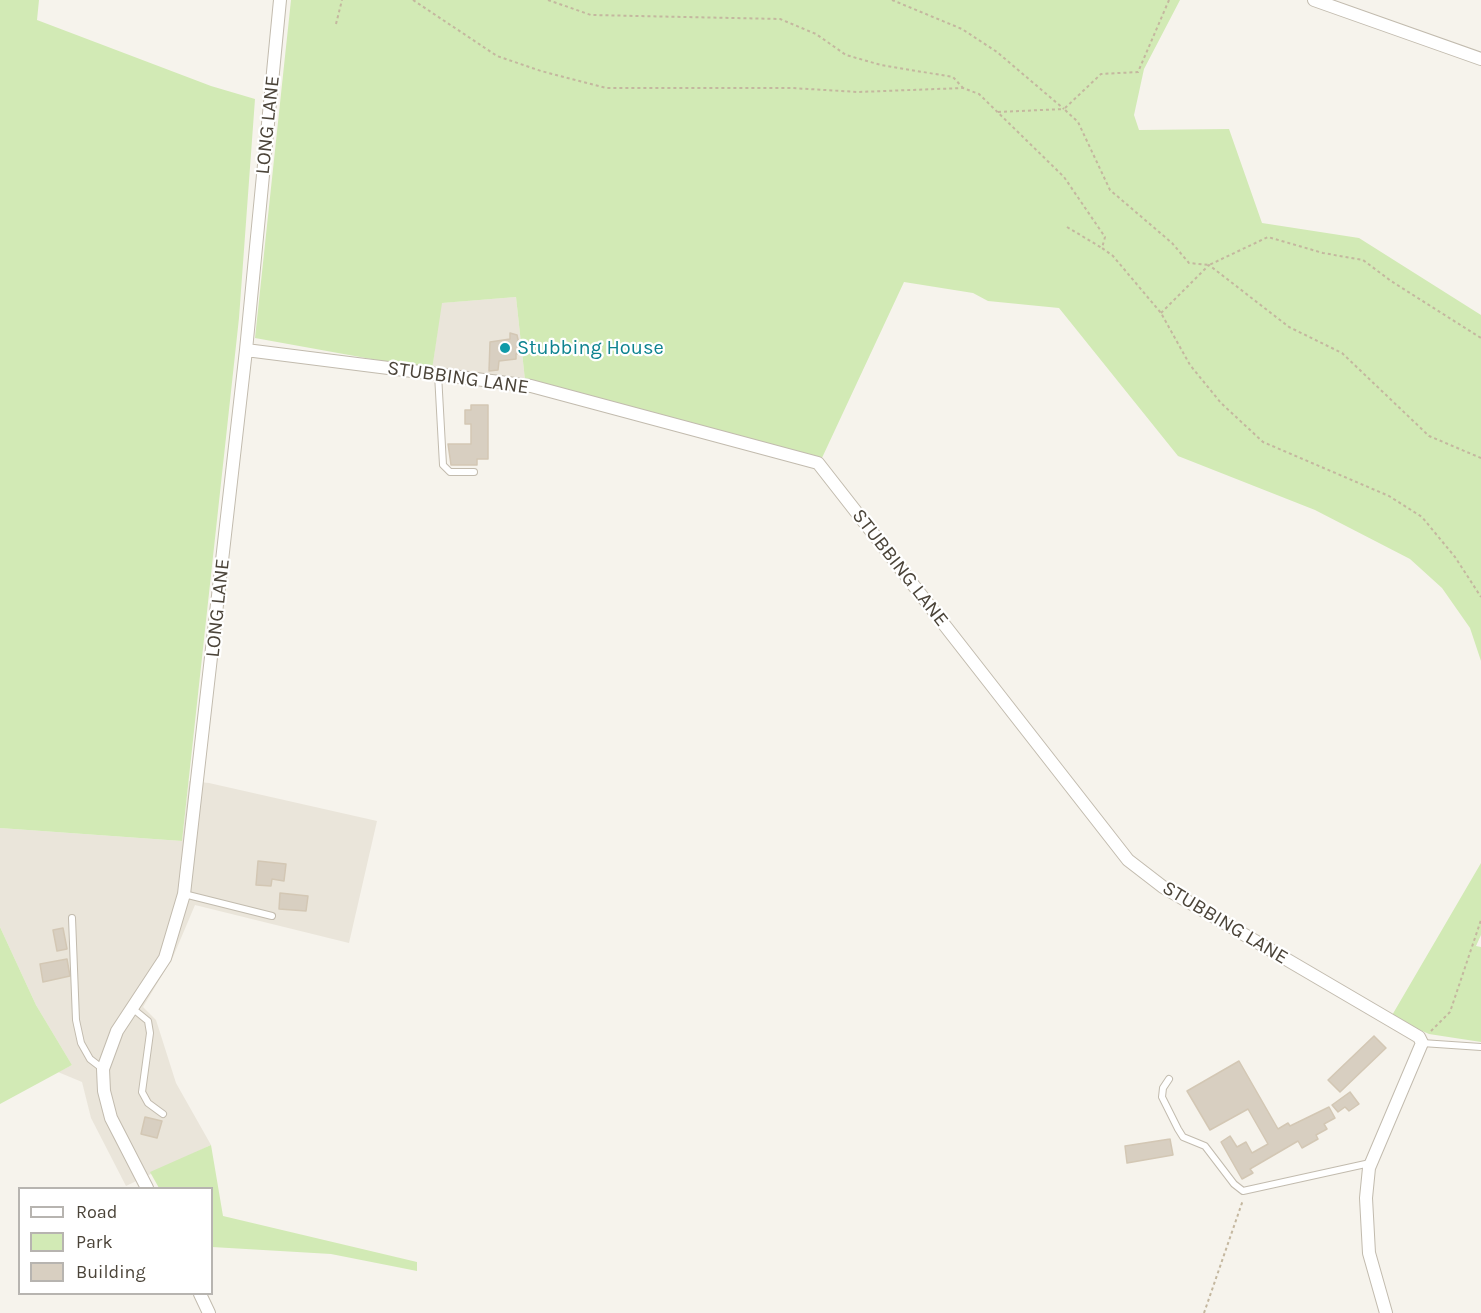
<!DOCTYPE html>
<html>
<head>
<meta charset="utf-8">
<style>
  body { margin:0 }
  #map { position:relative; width:1481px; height:1313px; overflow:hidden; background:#f6f3ec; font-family:Karla,sans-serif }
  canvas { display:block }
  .legend { position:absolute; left:18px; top:1187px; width:195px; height:108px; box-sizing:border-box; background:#fff; border:2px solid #b7b4b0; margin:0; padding:8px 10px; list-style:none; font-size:18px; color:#4b4439 }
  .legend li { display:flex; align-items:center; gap:12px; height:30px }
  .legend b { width:30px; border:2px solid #b7b4b0 }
</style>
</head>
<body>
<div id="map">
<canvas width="1481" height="1313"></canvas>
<ul class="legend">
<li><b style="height:8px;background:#fff"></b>Road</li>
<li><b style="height:16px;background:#d2eab5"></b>Park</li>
<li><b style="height:16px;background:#d8cfc1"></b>Building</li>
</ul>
</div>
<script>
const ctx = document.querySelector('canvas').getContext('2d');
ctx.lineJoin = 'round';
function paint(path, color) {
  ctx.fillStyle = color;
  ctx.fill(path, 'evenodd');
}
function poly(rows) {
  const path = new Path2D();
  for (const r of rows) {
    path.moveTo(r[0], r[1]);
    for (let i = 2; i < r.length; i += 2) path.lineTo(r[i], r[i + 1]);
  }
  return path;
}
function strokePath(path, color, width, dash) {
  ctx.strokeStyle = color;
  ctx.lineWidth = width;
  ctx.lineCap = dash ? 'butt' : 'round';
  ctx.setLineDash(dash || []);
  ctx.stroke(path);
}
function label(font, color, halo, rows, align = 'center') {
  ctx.font = font + ' Karla,sans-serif';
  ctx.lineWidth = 4.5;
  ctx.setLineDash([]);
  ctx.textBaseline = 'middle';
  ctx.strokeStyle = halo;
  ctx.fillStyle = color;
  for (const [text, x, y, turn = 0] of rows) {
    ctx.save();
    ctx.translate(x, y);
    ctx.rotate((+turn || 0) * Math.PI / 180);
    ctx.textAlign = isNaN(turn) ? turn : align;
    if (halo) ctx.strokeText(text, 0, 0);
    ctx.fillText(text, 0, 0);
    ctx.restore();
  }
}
const residential = poly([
  [516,297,525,380,432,370,441,303],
  [189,781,209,783,377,821,349,943,195,905,173,957,143,1007,156,1020,176,1083,211,1145,126,1186,91,1118,82,1082,58,1072,72,1065,36,1005,0,927,0,828,182,841]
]);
const green = poly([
  [0,0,39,0,37,20,211,86,255,99,239,318,182,841,0,828],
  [291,0,1180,0,1144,69,1134,115,1139,130,1229,129,1262,223,1359,238,1481,315,1481,661,1470,628,1442,588,1410,559,1315,510,1178,456,1059,308,988,301,973,293,904,282,821,460,525,380,516,297,442,303,432,370,255,338],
  [1481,863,1481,935,1476,946,1481,947,1481,1042,1429,1034,1391,1017],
  [0,927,36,1005,72,1065,0,1104],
  [211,1145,223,1216,417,1262,417,1271,331,1254,212,1247,212,1188,159,1188,150,1172]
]);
const building = poly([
  [510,333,517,335,521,353,516,354,516,359,499,361,498,370,489,371,490,342,510,339,510,333],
  [471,405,488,405,488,459,477,459,477,465,451,465,448,444,471,444,471,424,465,424,465,410,471,410,471,405],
  [258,861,286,864,284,881,272,879,271,886,256,885,258,861],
  [280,893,308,896,306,911,279,909,280,893],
  [63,928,67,949,57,951,53,930,63,928],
  [67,959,70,976,43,982,40,964,67,959],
  [1374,1036,1386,1048,1340,1092,1328,1080,1374,1036],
  [1239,1061,1278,1129,1288,1123,1290,1126,1329,1107,1335,1118,1324,1124,1327,1129,1316,1135,1318,1139,1302,1148,1298,1141,1250,1169,1253,1173,1242,1179,1221,1142,1230,1136,1237,1147,1246,1142,1252,1153,1268,1144,1248,1109,1210,1130,1187,1091,1239,1061],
  [1350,1092,1359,1104,1349,1111,1345,1107,1338,1112,1332,1105,1350,1092],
  [145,1117,162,1121,157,1138,141,1134,145,1117],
  [1170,1139,1173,1155,1127,1163,1125,1146,1170,1139]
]);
const path = poly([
  [413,0,497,56,541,71,606,88,792,88,858,92,963,88,979,94,1064,177,1105,237,1102,248,1113,256,1161,313,1190,365,1221,403,1263,442,1389,496,1422,517,1455,557,1481,597],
  [548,0,591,15,780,19,816,34,846,55,881,65,953,77,963,88],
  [892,0,962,29,997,52,1064,109],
  [1169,0,1138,72,1101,74,1064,109,1078,122,1110,190,1172,243,1189,263,1209,265,1268,237,1323,253,1363,260,1391,281,1481,338],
  [336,24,342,0],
  [998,112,1064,109],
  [1067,227,1102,248],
  [1161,313,1209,265,1289,327,1342,353,1429,436,1481,458],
  [1431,1031,1450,1012,1481,920],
  [1204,1313,1243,1200]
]);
const service = poly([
  [438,374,443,465,450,472,474,472],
  [184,894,272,916],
  [72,918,76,1020,81,1043,90,1059,103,1069],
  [132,1008,148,1021,150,1033,142,1092,148,1103,163,1114],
  [1422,1043,1481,1047],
  [1169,1079,1163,1088,1162,1097,1178,1129,1183,1137,1205,1146,1234,1184,1243,1191,1370,1163]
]);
const minor = poly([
  [1314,0,1481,59],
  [246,350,531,386,818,463,1128,860,1163,887,1419,1037,1422,1043,1369,1168,1366,1198,1369,1253,1386,1313],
  [147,1188,111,1118,104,1091,103,1069,117,1031,165,958,184,894,246,350,280,0],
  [200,1294,209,1313]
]);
const markers = [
  [505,348,6,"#0f9aa8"]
];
const streetNames = [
  ["LONG LANE",268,125,-84],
  ["STUBBING LANE",458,378,8],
  ["STUBBING LANE",900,568,52],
  ["LONG LANE",218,608,-84],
  ["STUBBING LANE",1225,923,31]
];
const cultureNames = [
  ["Stubbing House",517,348]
];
paint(residential, '#eae5da');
paint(green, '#d2eab5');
paint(building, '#d8cfc1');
strokePath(building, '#d3c7b4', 1.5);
strokePath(service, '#c2bbae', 8);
strokePath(minor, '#c2bbae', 14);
strokePath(path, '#c4b79f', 2, [3, 3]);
strokePath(service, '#fff', 6);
strokePath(minor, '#fff', 12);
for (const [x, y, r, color] of markers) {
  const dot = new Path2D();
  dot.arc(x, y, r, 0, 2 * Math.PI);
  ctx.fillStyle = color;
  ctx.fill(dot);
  strokePath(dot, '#fff', 2);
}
label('20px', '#4b4439', '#fff', streetNames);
label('20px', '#0d838f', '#fff', cultureNames, 'left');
</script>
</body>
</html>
